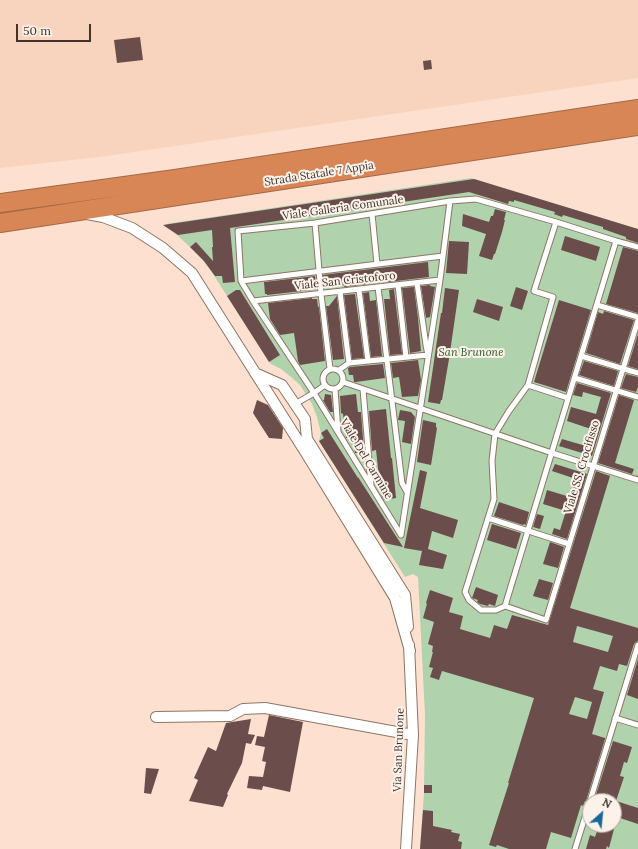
<!DOCTYPE html>
<html>
<head>
<meta charset="utf-8">
<style>
  body { margin:0 }
  #map { position:relative; width:638px; height:849px; overflow:hidden; background:#fde0cf; font-family:Lora,serif }
  canvas { display:block }
  .north { position:absolute; left:582px; top:793px; width:40px; height:40px; box-sizing:border-box; background:#fdf2ea; border:1px solid #b1a69e; border-radius:50%; rotate:27deg; font-size:11px; font-weight:700; line-height:16px; text-align:center; color:#3f342d }
  .north::after { content:''; display:block; margin:auto; width:14px; height:18px; background:#166899; clip-path:polygon(50% 0,100% 100%,50% 72%,0 100%) }
  .scale { position:absolute; left:16px; top:24px; width:75px; height:18px; box-sizing:border-box; border:2px solid #3f342d; border-top:0; padding-left:5px; font-size:12px; line-height:14px; white-space:nowrap; color:#3f342d; -webkit-text-stroke:3px #fdf2ea; paint-order:stroke }
</style>
</head>
<body>
<div id="map">
<canvas width="638" height="849"></canvas>
<div class="north">N</div>
<div class="scale">50 m</div>
</div>
<script>
const ctx = document.querySelector('canvas').getContext('2d');
ctx.lineJoin = 'round';
function paint(path, color) {
  ctx.fillStyle = color;
  ctx.fill(path, 'evenodd');
}
function poly(rows) {
  const path = new Path2D();
  for (const r of rows) {
    if (r.length === 3) {
      path.moveTo(r[0] + r[2], r[1]);
      path.arc(r[0], r[1], r[2], 0, 2 * Math.PI);
      continue;
    }
    path.moveTo(r[0], r[1]);
    for (let i = 2; i < r.length; i += 2) path.lineTo(r[i], r[i + 1]);
  }
  return path;
}
function strokePath(path, color, width, dash) {
  ctx.strokeStyle = color;
  ctx.lineWidth = width;
  ctx.lineCap = dash ? 'butt' : 'round';
  ctx.setLineDash(dash || []);
  ctx.stroke(path);
}
function label(font, color, halo, rows, align = 'center') {
  ctx.font = font + ' Lora,serif';
  ctx.lineWidth = 4;
  ctx.setLineDash([]);
  ctx.textBaseline = 'middle';
  ctx.strokeStyle = halo;
  ctx.fillStyle = color;
  for (const [text, x, y, turn = 0] of rows) {
    ctx.save();
    ctx.translate(x, y);
    ctx.rotate((+turn || 0) * Math.PI / 180);
    ctx.textAlign = isNaN(turn) ? turn : align;
    if (halo) ctx.strokeText(text, 0, 0);
    ctx.fillText(text, 0, 0);
    ctx.restore();
  }
}
const built = poly([
  [0,0,638,0,638,78,100,157,0,168]
]);
const green = poly([
  [471,178,638,229,638,849,420,849,424,793,425,715,418,577,413,574,405,577,319,441,321,433,317,417,312,404,300,385,291,377,281,369,271,364,211,271,201,258,190,247,176,234,166,227,166,224],
  [590,801,614,801,614,825,590,825]
]);
const building = poly([
  [140,37,143,60,117,63,114,40],
  [431,60,432,69,424,70,423,61],
  [474,179,638,229,638,243,626,239,626,237,603,229,603,227,563,215,562,217,554,214,555,212,514,200,514,202,509,201,508,204,469,192,230,228,235,282,223,283,222,276,215,276,204,261,190,247,196,242,213,261,212,247,213,247,212,230,178,235,163,225],
  [495,209,506,212,504,220,505,220,502,232,495,254,494,254,492,260,479,256,486,234,462,226,463,214,489,222,491,216,493,216],
  [565,236,600,247,596,261,561,250],
  [449,241,469,242,467,274,446,273],
  [623,247,638,251,638,313,606,304],
  [428,262,429,277,388,282,387,282,386,274,367,277,368,284,344,287,345,285,332,287,330,274],
  [330,274,331,281,324,282,323,275],
  [315,276,316,283,310,283,311,290,267,295,267,294,265,294,264,282],
  [430,285,430,286,435,287,430,317,426,318,421,286],
  [414,287,418,318,421,351,410,353,402,288],
  [516,287,528,291,522,310,510,306],
  [445,288,459,290,449,359,442,400,441,400,440,404,428,402,441,313,442,313],
  [394,289,402,354,390,355,384,299,390,299,389,290],
  [236,290,240,290,280,355,269,362,227,296],
  [369,292,370,301,376,300,382,356,371,357,363,293],
  [355,294,364,358,352,359,344,295],
  [337,296,344,359,333,360,326,306,329,306],
  [312,298,312,299,317,299,318,307,319,307,325,361,300,365,298,361,294,333,280,335,270,319,268,303],
  [477,299,503,307,499,321,473,312],
  [559,300,591,310,566,392,534,382],
  [604,311,634,320,620,364,586,353,598,312,603,314],
  [638,334,638,369,628,366],
  [418,360,421,380,418,396,402,397,399,377,393,378,391,363],
  [584,361,618,371,614,386,579,375],
  [383,364,385,378,356,382,354,382,353,375,349,375,348,368,350,367],
  [626,374,638,377,638,387,636,392,621,388],
  [577,383,611,393,592,456,559,446,562,439,586,446,591,429,567,421,571,407,596,414,601,397,583,392,582,397,573,395],
  [325,394,331,395,333,412,330,412,323,400,324,400],
  [356,394,358,412,361,412,364,452,355,453,353,437,346,438,343,414,341,413,340,396],
  [619,395,634,400,615,463,634,469,632,474,598,463],
  [257,400,268,405,283,428,282,439,269,438,253,413],
  [386,409,391,458,392,458,396,498,384,500,381,495,376,450,372,451,369,411],
  [400,410,411,412,415,417,411,444,402,442,405,421,398,420],
  [423,420,436,423,436,427,437,428,431,465,417,462],
  [327,429,358,478,358,477,403,547,384,543,319,441,324,438,321,433],
  [555,464,587,474,567,539,552,534,554,528,560,530,566,511,543,504,547,490,570,497,576,479,552,471],
  [420,470,427,472,420,508,458,520,453,538,432,531,428,549,447,555,443,569,419,565,422,551,404,548],
  [596,471,610,476,570,608,638,628,638,641,636,642,634,644,627,666,619,664,617,671,600,666,593,689,604,692,592,734,605,738,605,739,586,801,585,801,583,806,581,805,571,838,551,832,546,849,509,849,497,845,496,847,489,845,509,783,508,783,534,698,442,671,439,680,430,677,433,668,429,667,433,652,432,652,433,646,428,644,434,622,423,618,427,604,426,603,430,590,453,598,449,612,463,616,460,629,490,638,494,625,507,629,512,615,548,625],
  [577,626,613,636,608,652,573,642],
  [575,697,592,702,587,719,569,714],
  [499,502,529,512,526,525,524,524,523,525,494,516],
  [537,514,544,516,540,529,533,527],
  [492,524,521,533,516,549,487,540],
  [550,542,564,547,558,568,543,564],
  [539,579,553,583,548,600,533,596],
  [476,587,498,595,495,606,489,604,488,606,480,604,477,602,478,600,472,598],
  [638,659,638,699,627,695],
  [269,715,303,722,290,792,263,786,262,790,247,788,249,776,263,777,266,762,262,761,265,747,255,745,257,736,264,737],
  [251,719,248,734,255,735,251,744,246,743,242,763,227,794,228,795,223,807,189,801,198,780,194,778,208,747,216,751,226,723],
  [613,741,632,747,627,763,624,762,620,776,624,777,616,801,638,808,638,824,614,816,614,801,594,801],
  [146,768,159,769,151,794,144,793],
  [424,785,432,785,432,793,424,793],
  [423,810,433,811,433,826,452,830,451,832,460,834,458,841,462,842,461,849,420,849],
  [599,825,614,829,609,848,607,846,606,849,586,849,590,835,595,837]
]);
const lane = poly([
  [372,214,377,264],
  [556,222,616,241,505,606,496,610,481,610,469,600,465,592,494,499,492,461,495,434,509,411,528,385,553,297,534,291,556,222],
  [315,223,321,294,330,369],
  [616,241,638,247],
  [241,281,443,256],
  [398,285,406,357],
  [378,287,402,483,407,492],
  [359,290,368,361],
  [340,292,349,363],
  [253,301,440,280],
  [597,305,638,317],
  [581,356,638,373],
  [333,379,10],
  [339,370,349,363,428,355,426,345,417,283],
  [575,378,638,397],
  [343,382,552,453,638,480],
  [528,385,568,398],
  [335,389,338,432],
  [363,389,371,485],
  [295,404,314,393,325,385],
  [488,518,569,544],
  [401,535,314,393,253,301,241,281,238,231,315,223,450,201,476,199,556,222],
  [401,535,440,280,450,201],
  [505,606,546,620,638,320],
  [615,718,638,725],
  [590,801,638,645],
  [575,849,590,801]
]);
const street = poly([
  [87,214,103,217,132,228,163,248,192,273,306,453,395,598,410,651],
  [255,373,282,385,305,419,307,439,405,595,408,627],
  [156,717,230,716,243,709,265,708,413,735],
  [406,849,413,735,409,645]
]);
const highway = poly([
  [0,203,175,179,638,109],
  [0,223,638,126]
]);
const streetNames = [
  ["Strada Statale 7 Appia",319,174,-9],
  ["Viale Galleria Comunale",343,208,-8],
  ["Viale San Cristoforo",345,281,-6],
  ["Viale Del Carmine",366,459,59],
  ["Viale SS. Crocifisso",582,467,-73],
  ["Via San Brunone",399,750,-88]
];
const parkNames = [
  ["San Brunone",471,353]
];
paint(built, '#f8d4be');
paint(green, '#b0d2ad');
paint(building, '#6b4e4c');
strokePath(lane, '#8e7565', 7);
strokePath(street, '#8e7565', 12);
strokePath(highway, '#a26947', 20);
strokePath(lane, '#fff', 5);
strokePath(street, '#fff', 10);
strokePath(highway, '#d88655', 18);
label('11px', '#3f342d', '#fdf2ea', streetNames);
label('italic 11px', '#275a25', '#fdf2ea', parkNames);
</script>
</body>
</html>
